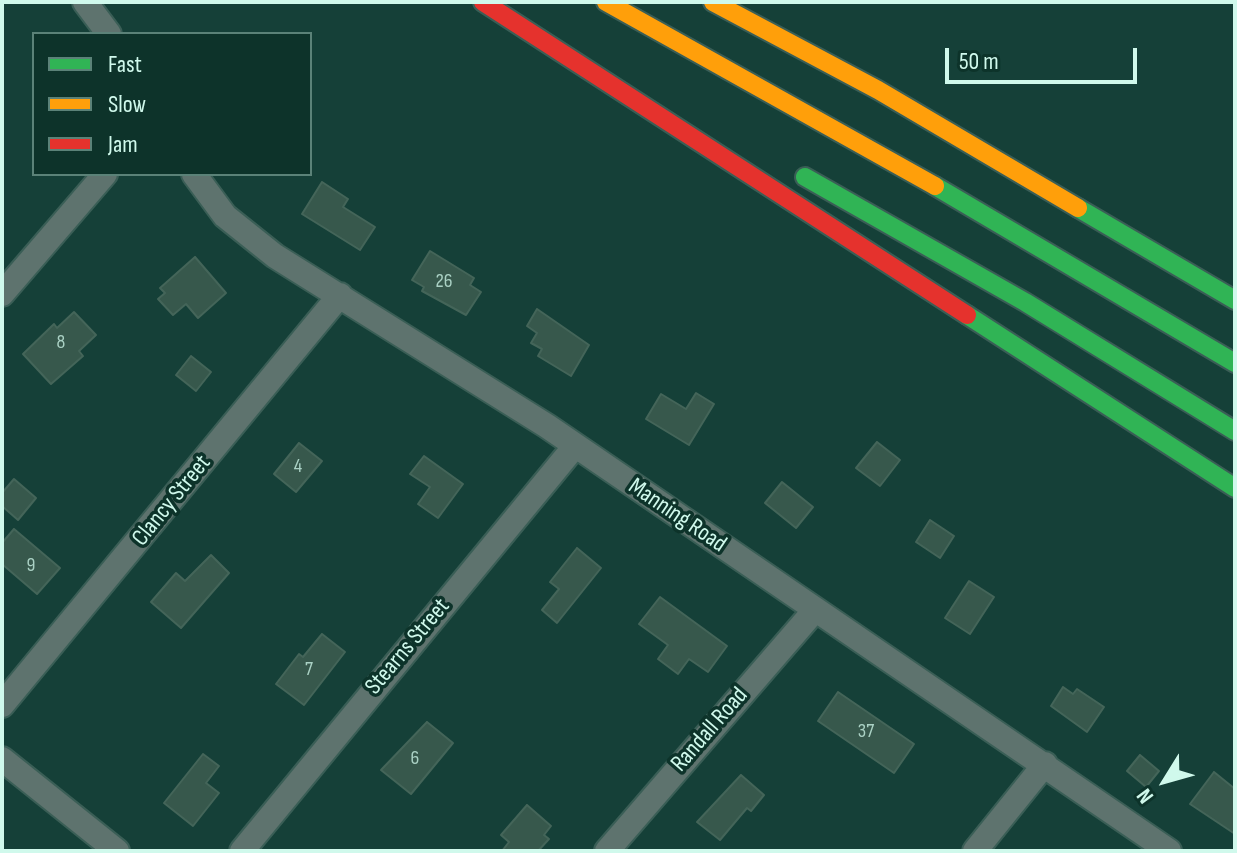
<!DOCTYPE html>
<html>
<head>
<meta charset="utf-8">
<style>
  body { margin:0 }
  #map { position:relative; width:1237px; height:853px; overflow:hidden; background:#154038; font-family:"Sofia Sans Condensed",sans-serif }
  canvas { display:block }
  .frame { position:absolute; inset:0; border:4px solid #d0f9ec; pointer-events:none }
  .legend { position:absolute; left:32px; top:32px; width:280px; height:144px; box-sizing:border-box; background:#0d332a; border:2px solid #5b8278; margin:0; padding:10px 14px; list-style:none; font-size:24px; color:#d0f9ec }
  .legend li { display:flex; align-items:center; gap:16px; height:40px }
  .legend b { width:40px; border:2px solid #5b8278 }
  .north { position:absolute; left:1125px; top:741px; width:80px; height:80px; -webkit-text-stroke:6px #0d332a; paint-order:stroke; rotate:233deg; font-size:22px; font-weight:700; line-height:32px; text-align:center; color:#d0f9ec }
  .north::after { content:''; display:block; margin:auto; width:28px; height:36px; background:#d0f9ec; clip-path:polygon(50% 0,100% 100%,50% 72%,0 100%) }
  .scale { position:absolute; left:945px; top:48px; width:192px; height:36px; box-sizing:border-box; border:4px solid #d0f9ec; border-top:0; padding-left:10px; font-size:24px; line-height:28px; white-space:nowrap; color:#d0f9ec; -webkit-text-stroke:6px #0d332a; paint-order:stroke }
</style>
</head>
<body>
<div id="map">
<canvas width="1237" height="853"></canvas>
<div class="frame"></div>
<ul class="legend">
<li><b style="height:10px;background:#30b455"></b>Fast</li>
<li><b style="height:10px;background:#ff9f0a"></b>Slow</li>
<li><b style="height:10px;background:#e5322d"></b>Jam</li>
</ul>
<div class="north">N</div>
<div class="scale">50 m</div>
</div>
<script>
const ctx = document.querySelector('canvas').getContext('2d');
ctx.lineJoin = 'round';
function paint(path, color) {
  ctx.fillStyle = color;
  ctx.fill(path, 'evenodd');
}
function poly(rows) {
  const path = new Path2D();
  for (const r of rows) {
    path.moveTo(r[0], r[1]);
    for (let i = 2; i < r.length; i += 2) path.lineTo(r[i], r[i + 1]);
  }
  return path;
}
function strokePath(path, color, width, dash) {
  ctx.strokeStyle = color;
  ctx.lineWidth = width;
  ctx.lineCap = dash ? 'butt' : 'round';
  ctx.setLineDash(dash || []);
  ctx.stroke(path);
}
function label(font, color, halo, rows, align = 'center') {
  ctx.font = font + ' "Sofia Sans Condensed",sans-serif';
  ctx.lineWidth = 7;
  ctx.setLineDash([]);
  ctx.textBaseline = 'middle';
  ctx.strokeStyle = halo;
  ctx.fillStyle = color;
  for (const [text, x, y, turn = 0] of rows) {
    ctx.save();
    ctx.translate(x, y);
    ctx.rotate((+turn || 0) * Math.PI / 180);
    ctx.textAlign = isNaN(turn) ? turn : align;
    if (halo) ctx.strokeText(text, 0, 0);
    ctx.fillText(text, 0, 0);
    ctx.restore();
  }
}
const building = poly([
  [322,182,348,199,343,207,375,227,360,250,302,214,322,182],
  [430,251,474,278,470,285,481,292,466,315,422,291,424,287,412,280,430,251],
  [195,257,226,293,198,318,186,304,173,315,158,299,165,293,160,288,195,257],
  [537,309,589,345,571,376,538,356,542,349,531,343,537,333,527,326,537,309],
  [74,312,96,335,79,351,83,356,51,384,23,354,54,324,57,328,74,312],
  [191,356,211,372,196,391,176,375,191,356],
  [696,393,714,404,689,445,646,419,661,394,686,409,696,393],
  [877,442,900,460,880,486,856,468,877,442],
  [299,443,322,461,296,492,274,474,299,443],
  [424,456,463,484,438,518,418,504,430,487,410,474,424,456],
  [14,479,36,498,18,520,2,506,2,493,14,479],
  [782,482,813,507,796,528,765,503,782,482],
  [930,520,954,536,940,558,916,542,930,520],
  [14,529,60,568,37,594,2,564,2,543,14,529],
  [577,548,601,568,557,623,542,610,559,589,550,582,577,548],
  [211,555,229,573,181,628,151,602,176,573,185,581,211,555],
  [969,581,994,597,970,634,945,618,969,581],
  [660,597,727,646,708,672,689,659,678,674,658,659,668,645,639,624,660,597],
  [322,634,345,652,304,705,276,684,299,654,303,657,322,634],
  [1063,687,1073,694,1077,689,1104,707,1087,732,1051,706,1063,687],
  [838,692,914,744,894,773,818,721,838,692],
  [427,722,453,743,411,794,381,770,427,722],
  [203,754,219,766,206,783,219,793,193,826,164,803,203,754],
  [1140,755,1159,771,1146,787,1127,771,1140,755],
  [1214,772,1235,789,1235,834,1190,804,1214,772],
  [741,775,764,795,751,811,747,808,720,840,697,822,741,775],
  [527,805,551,826,544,835,549,839,538,851,502,851,509,842,501,835,527,805]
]);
const street = poly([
  [85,2,109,34],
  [194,174,225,216,275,256,547,426,1169,851],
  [2,294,105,174],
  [2,705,340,295],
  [2,759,117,851],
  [242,851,575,446],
  [607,851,815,610],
  [975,851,1045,764]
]);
const fast = poly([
  [805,177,1025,302,1235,431],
  [935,186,1235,363],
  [1078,208,1235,300],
  [967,315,1235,488]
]);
const slow = poly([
  [606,2,935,186],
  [713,2,878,90,1078,208]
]);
const jam = poly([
  [483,2,967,315]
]);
const numberNames = [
  ["26",444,282],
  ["8",61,343],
  ["4",298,467],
  ["9",31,566],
  ["7",309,670],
  ["37",866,732],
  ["6",415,759]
];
const streetNames = [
  ["Clancy Street",172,501,-51],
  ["Manning Road",677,516,34],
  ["Stearns Street",408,647,-50],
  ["Randall Road",710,730,-49]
];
paint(building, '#37584c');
strokePath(building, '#446559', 2);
strokePath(street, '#3a5e56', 28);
strokePath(fast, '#3a5e56', 22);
strokePath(slow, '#3a5e56', 22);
strokePath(jam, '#3a5e56', 22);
strokePath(street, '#5e736e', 24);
strokePath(fast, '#30b455', 18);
strokePath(slow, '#ff9f0a', 18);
strokePath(jam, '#e5322d', 18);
label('20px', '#aad1c4', null, numberNames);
label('24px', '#d0f9ec', '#0d332a', streetNames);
</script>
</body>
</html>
